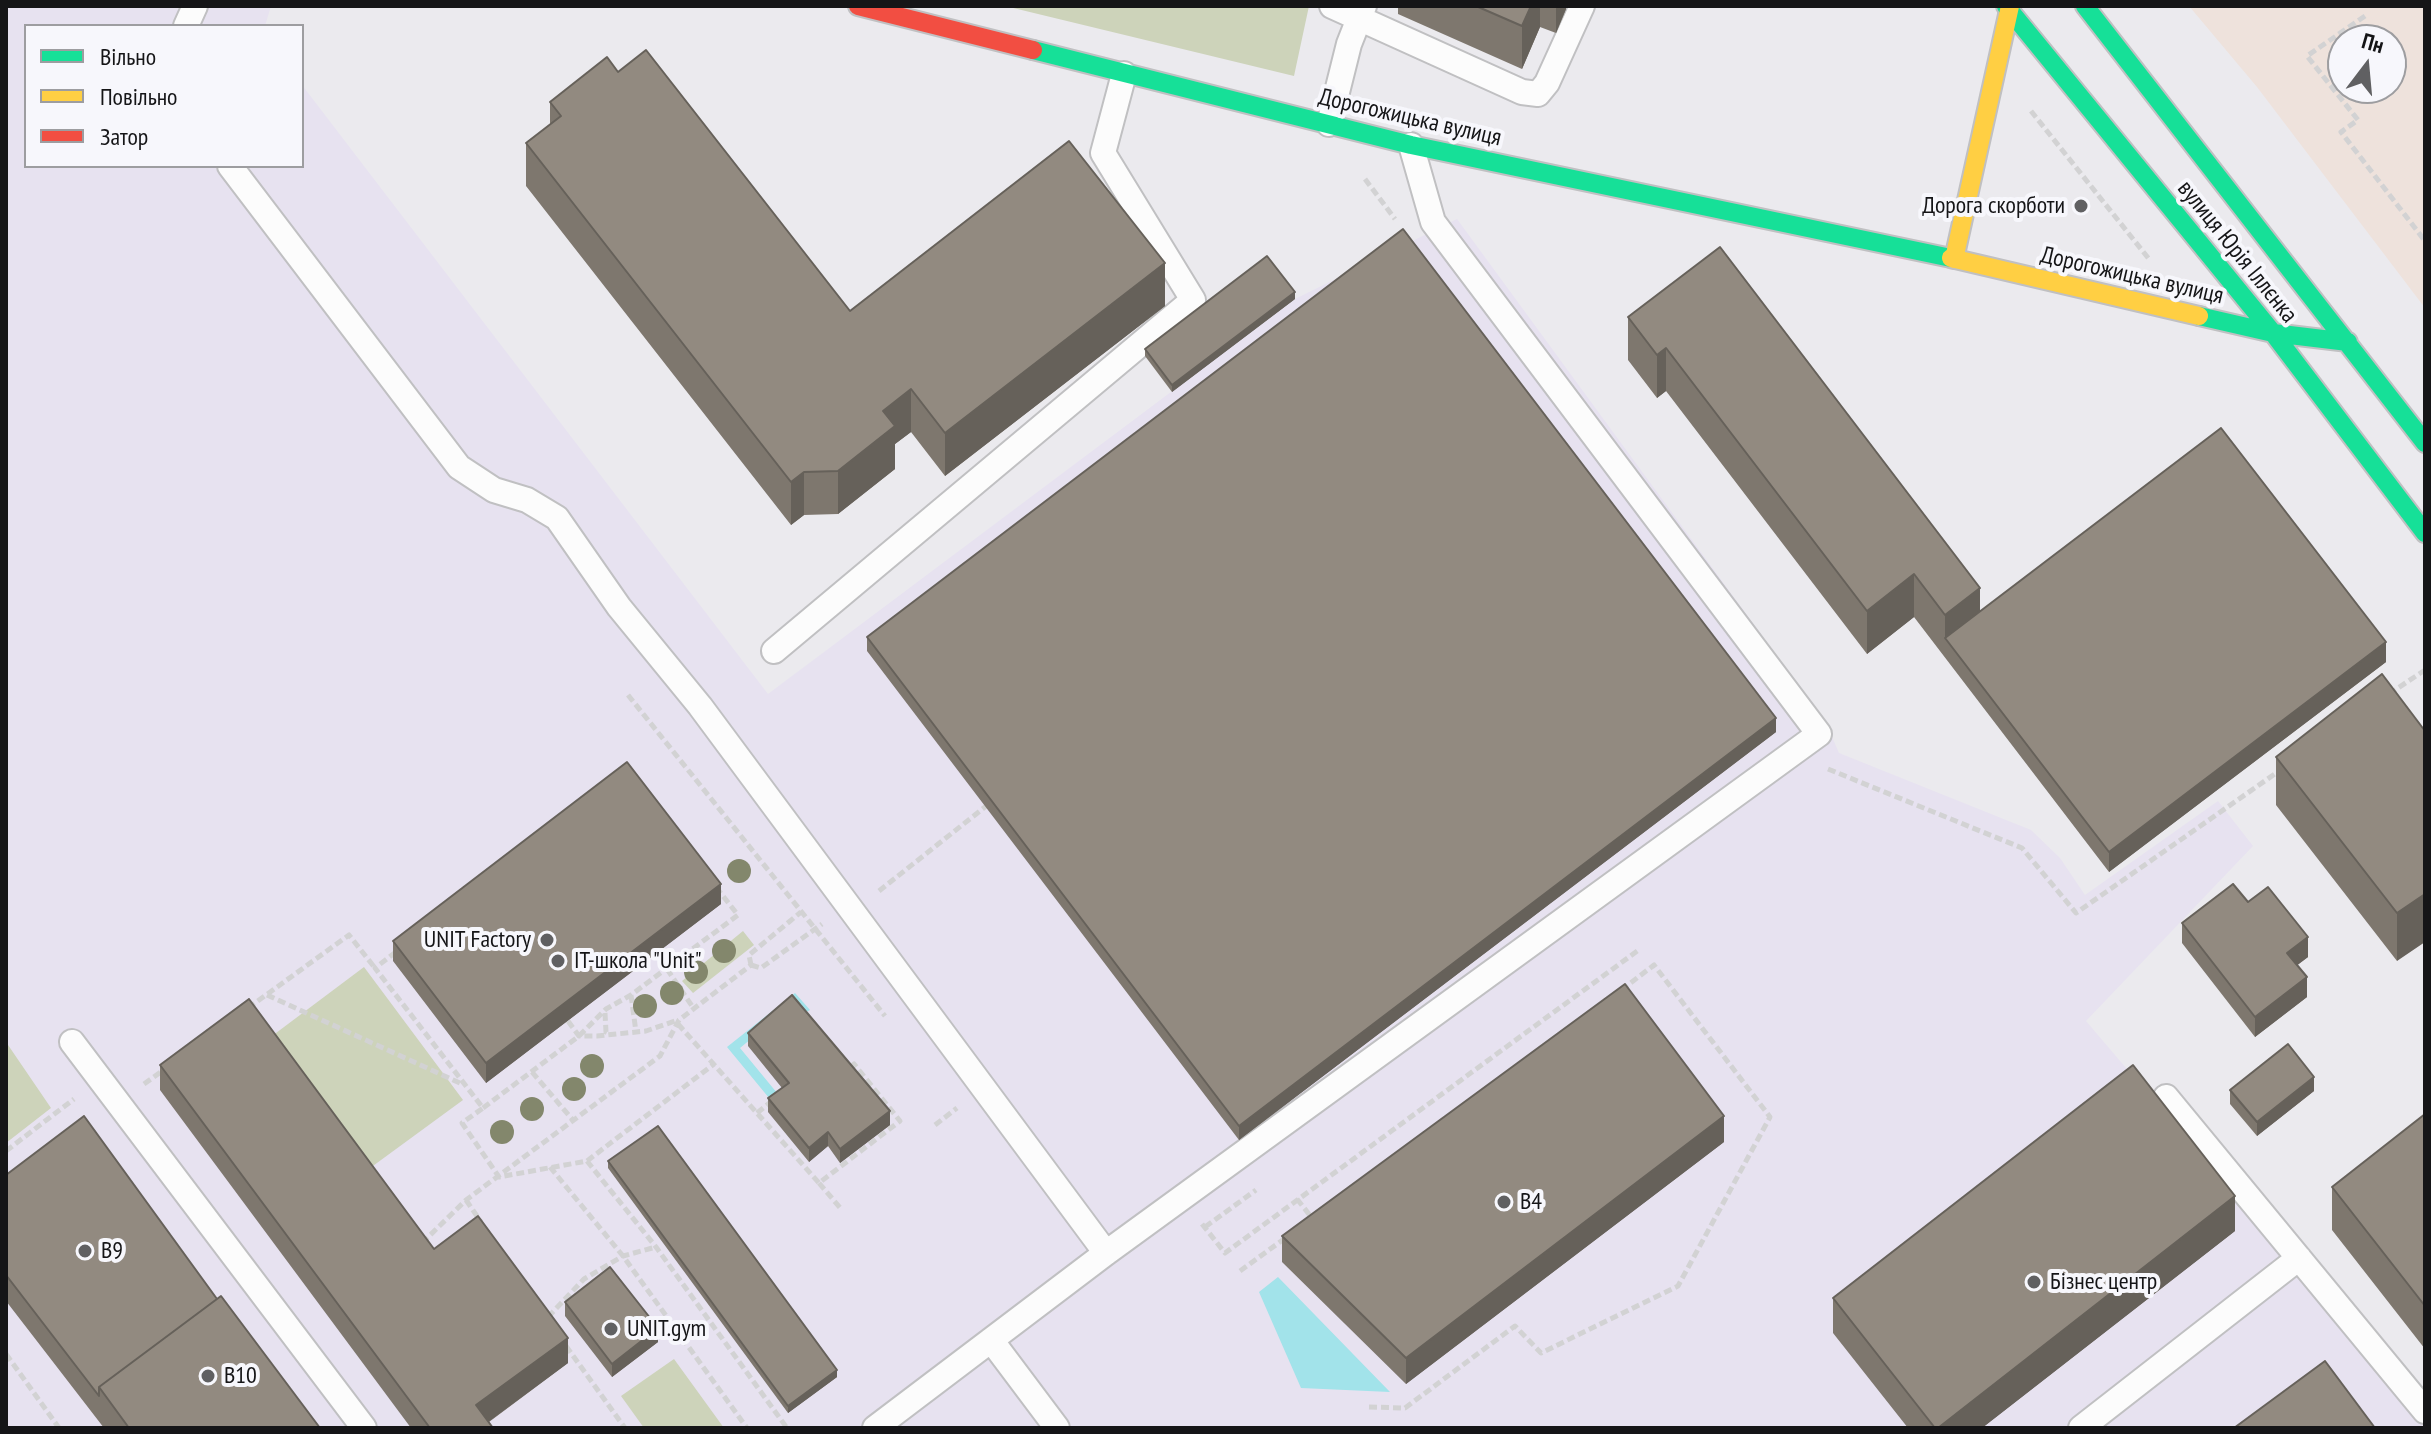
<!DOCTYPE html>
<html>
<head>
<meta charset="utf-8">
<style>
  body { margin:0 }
  #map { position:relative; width:2431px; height:1434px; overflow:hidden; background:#ebeaee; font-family:"PT Sans Narrow",sans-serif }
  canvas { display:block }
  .frame { position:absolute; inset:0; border:8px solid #151517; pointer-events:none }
  .legend { position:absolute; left:24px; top:24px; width:280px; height:144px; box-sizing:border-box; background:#f7f7fc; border:2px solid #9d9da0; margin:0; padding:10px 14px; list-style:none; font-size:24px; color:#151517 }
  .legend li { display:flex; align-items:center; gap:16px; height:40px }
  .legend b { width:40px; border:2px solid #9d9da0 }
  .north { position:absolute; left:2327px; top:24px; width:80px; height:80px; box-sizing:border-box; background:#f7f7fc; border:2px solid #9d9da0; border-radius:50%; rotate:16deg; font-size:22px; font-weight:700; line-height:32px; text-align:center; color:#151517 }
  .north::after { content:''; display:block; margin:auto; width:28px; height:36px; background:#606062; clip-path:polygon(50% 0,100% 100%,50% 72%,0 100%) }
</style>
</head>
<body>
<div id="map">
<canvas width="2431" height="1434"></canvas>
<div class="frame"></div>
<ul class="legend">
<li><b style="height:10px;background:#16e098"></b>Вільно</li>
<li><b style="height:10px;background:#ffcf43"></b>Повільно</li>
<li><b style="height:10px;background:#f24e42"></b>Затор</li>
</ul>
<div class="north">Пн</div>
</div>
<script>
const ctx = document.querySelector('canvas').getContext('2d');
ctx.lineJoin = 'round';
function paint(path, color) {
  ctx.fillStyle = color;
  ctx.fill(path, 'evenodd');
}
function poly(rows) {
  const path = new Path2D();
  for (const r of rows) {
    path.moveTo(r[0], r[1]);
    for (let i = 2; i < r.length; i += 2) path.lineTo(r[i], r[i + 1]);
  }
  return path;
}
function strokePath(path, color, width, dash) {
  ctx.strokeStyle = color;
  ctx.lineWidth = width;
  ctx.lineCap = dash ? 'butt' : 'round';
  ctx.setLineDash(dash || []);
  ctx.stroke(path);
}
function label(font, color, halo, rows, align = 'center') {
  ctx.font = font + ' "PT Sans Narrow",sans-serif';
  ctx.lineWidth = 8;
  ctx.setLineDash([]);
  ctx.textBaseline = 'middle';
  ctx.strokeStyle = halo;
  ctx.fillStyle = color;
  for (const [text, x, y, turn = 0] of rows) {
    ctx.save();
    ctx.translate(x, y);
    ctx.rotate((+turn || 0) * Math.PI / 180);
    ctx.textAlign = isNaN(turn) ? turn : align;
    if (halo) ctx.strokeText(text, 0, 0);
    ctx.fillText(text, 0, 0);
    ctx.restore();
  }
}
const commercial = poly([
  [6,6,271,6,265,26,26,26,26,166,302,166,302,85,768,694,1295,299,1457,219,1826,723,1839,753,2031,830,2060,858,2085,895,2218,801,2253,846,2086,1021,2425,1419,2425,1428,6,1428]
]);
const education = poly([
  [2189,6,2425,6,2425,308,2257,87],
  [2343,40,2391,40,2391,88,2343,88]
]);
const green = poly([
  [1005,6,1309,6,1294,76],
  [743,931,754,945,693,993,682,981],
  [364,967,463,1100,366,1171,268,1039],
  [6,1042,51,1108,6,1143],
  [674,1359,724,1428,644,1428,621,1396]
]);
const water = poly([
  [795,993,810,1010,801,1015,792,1005,740,1048,782,1099,774,1104,727,1047],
  [1278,1277,1390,1392,1301,1388,1259,1292]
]);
const path = poly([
  [2365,16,2307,56,2358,120,2341,132,2425,241],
  [2031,111,2149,259],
  [1365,179,1395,219],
  [2389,694,2425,670],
  [628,695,885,1016],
  [1828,769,2022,848,2076,913,2279,771],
  [879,891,990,803],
  [396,952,375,968,483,1108,462,1123,499,1177,587,1161,714,1064],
  [751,965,761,968,822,924],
  [751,965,749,955,801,912],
  [667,969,694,1009],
  [267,995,462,1084],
  [631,995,636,1032],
  [248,1008,349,935,375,968],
  [605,1013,606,1032,612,1035],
  [568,1021,579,1036,597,1036,646,1031,678,1020],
  [678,1024,819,1183,900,1121,854,1064,848,1070],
  [532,1072,572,1119],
  [144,1084,165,1069],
  [483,1108,579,1036,606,1009,631,995,738,915,719,891],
  [757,1113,772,1101],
  [935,1125,957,1108],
  [6,1151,74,1099],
  [587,1161,656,1247,787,1428],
  [550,1167,623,1256,747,1428],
  [819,1183,842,1210],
  [1297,1199,1312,1218],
  [466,1200,481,1222],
  [1202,1224,1225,1253,1640,949],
  [1205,1227,1256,1190],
  [422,1243,466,1200,660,1056,679,1020,751,965],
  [1240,1271,1284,1239],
  [548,1317,584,1279,623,1256,656,1247],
  [566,1346,625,1428],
  [6,1354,59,1428],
  [1369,1407,1405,1408,1515,1326,1541,1353,1678,1286,1770,1117,1654,965,1624,988]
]);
const lane = poly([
  [1332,6,1522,92,1538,94,1547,83,1582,6],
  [186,26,195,6],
  [1329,124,1349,44,1364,6],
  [230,166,459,467,494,490,527,500,557,518,619,607,700,706,1106,1253],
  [774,651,1193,300,1103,153,1124,74],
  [72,1042,364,1428],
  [2166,1097,2425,1411],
  [991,1340,1057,1428],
  [875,1428,1106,1253,1819,734,1433,222,1411,145],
  [2081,1428,2299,1258]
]);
const fast = poly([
  [2006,6,2273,333,2425,533],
  [2085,6,2425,443],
  [1033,50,1411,145,1951,258],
  [2199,316,2273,333,2348,342]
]);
const slow = poly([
  [1951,258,2199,316],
  [1954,259,2010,6]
]);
const jam = poly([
  [858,6,1033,50]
]);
const trees = [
  [739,871],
  [724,951],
  [696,972],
  [672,993],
  [645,1006],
  [592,1066],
  [574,1089],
  [532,1109],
  [502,1132]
];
const wall = poly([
  [1398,6,1566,6,1566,9,1556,33,1540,27,1522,69,1398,14],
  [618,72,850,311,1165,306,945,476,911,432,895,444,895,469,838,514,804,515,791,525,526,186,526,143,550,125,550,102],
  [1295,299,1172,392,1145,356,1145,349],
  [1628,317,1980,611,2386,662,2109,872,1914,617,1867,654,1666,391,1657,398,1628,360],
  [867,637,1776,732,1239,1140,867,651],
  [2425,731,2397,961,2276,805,2276,757],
  [2248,902,2308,957,2297,965,2307,997,2255,1037,2182,943,2182,923],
  [721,904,486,1083,393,961,393,941],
  [748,1033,890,1125,840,1163,828,1146,809,1162,768,1112,768,1098,782,1088,748,1046],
  [160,1065,434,1249,568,1363,489,1422,493,1428,411,1428,160,1090],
  [2230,1090,2314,1091,2257,1136,2230,1104],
  [2425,1114,2425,1349,2332,1230,2332,1187],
  [1724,1142,1406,1384,1282,1262,1282,1236],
  [608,1161,837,1377,788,1413,608,1168],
  [6,1175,217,1299,320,1428,104,1428,6,1301],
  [2235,1231,1982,1428,1908,1428,1833,1333,1833,1298],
  [565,1302,658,1342,612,1377,565,1316]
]);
const shadedWall = poly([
  [1531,6,1540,6,1540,27,1522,69,1522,26],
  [1556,6,1566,6,1566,9,1556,33],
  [1165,263,1165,306,945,476,945,433],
  [1295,292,1295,299,1172,392,1172,385],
  [1666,348,1666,391,1657,398,1657,355],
  [911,389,911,432,895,444,895,469,838,514,838,471,883,411],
  [804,472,804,515,791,525,791,482],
  [1914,574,1914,617,1867,654,1867,611],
  [1980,588,1980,631,1945,638,1945,615],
  [2386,642,2386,662,2109,872,2109,852],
  [1776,718,1776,732,1239,1140,1239,1126],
  [721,884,721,904,486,1083,486,1063],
  [2425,894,2425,942,2397,961,2397,913],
  [2308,937,2308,957,2287,973,2287,953],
  [2307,977,2307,997,2255,1037,2255,1017],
  [2314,1077,2314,1091,2257,1136,2257,1122],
  [890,1111,890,1125,840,1163,840,1149],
  [1724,1116,1724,1142,1406,1384,1406,1358],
  [828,1132,828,1146,809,1162,809,1148],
  [2235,1196,2235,1231,1982,1428,1938,1428],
  [658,1328,658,1342,612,1377,612,1364],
  [568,1338,568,1363,480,1428,476,1405],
  [837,1370,837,1377,788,1413,788,1406]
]);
const building = poly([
  [1476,6,1531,6,1522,26,1476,6],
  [646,50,850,311,1069,141,1165,263,945,433,911,389,883,411,895,426,838,471,804,472,791,482,526,143,561,116,550,102,607,57,618,72,646,50],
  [1403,229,1776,718,1239,1126,867,637,1403,229],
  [1720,247,1980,588,1945,615,1914,574,1867,611,1666,348,1657,355,1628,317,1720,247],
  [1267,256,1295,292,1172,385,1145,349,1267,256],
  [2221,428,2386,642,2109,852,1945,638,2221,428],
  [2382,674,2425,731,2425,894,2397,913,2276,757,2382,674],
  [627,762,721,884,486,1063,393,941,627,762],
  [2233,884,2248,902,2268,887,2308,937,2287,953,2307,977,2255,1017,2182,923,2233,884],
  [1625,984,1724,1116,1406,1358,1282,1236,1625,984],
  [792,995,890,1111,840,1149,828,1132,809,1148,768,1098,789,1083,748,1033,792,995],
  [249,999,434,1249,478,1216,568,1338,476,1405,493,1428,430,1428,160,1065,249,999],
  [2288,1044,2314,1077,2257,1122,2230,1090,2288,1044],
  [2133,1065,2235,1196,1938,1428,1935,1428,1833,1298,2133,1065],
  [2425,1114,2425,1306,2332,1187,2425,1114],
  [84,1116,217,1299,99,1387,99,1396,6,1275,6,1175,84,1116],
  [658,1126,837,1370,788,1406,608,1161,658,1126],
  [610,1267,658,1328,612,1364,565,1302,610,1267],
  [221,1296,320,1428,129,1428,99,1387,221,1296],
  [2325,1361,2375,1428,2234,1428,2325,1361]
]);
const markers = [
  [2081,206,8,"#606062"],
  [547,940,8,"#606062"],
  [558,961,8,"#606062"],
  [1504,1202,8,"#606062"],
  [85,1251,8,"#606062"],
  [2034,1282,8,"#606062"],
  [611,1329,8,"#606062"],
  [208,1376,8,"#606062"]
];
const streetNames = [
  ["Дорогожицька вулиця",1410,118,13],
  ["вулиця Юрія Іллєнка",2237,252,51],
  ["Дорогожицька вулиця",2132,276,13]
];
const poiNames = [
  ["Дорога скорботи",2065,206,"right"],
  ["UNIT Factory",531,940,"right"],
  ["IT-школа \"Unit\"",574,961],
  ["B4",1520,1202],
  ["B9",101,1251],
  ["Бізнес центр",2050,1282],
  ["UNIT.gym",627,1329],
  ["B10",224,1376]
];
paint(commercial, '#e7e2f0');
paint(education, '#eee2dc');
paint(green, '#cdd3ba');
paint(water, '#a2e3ea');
strokePath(lane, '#c0c0c2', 28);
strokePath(fast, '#c0c0c2', 22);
strokePath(slow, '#c0c0c2', 22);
strokePath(jam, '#c0c0c2', 22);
strokePath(path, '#d2d2d3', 5, [8, 4]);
strokePath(lane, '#fcfcfc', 24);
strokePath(fast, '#16e098', 18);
strokePath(slow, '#ffcf43', 18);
strokePath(jam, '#f24e42', 18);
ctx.fillStyle = '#83876c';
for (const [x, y] of trees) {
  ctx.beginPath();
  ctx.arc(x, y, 12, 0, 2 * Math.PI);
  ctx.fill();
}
paint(wall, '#7e776e');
paint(shadedWall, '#66615a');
paint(building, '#928a80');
strokePath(building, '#66615a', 2);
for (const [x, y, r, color] of markers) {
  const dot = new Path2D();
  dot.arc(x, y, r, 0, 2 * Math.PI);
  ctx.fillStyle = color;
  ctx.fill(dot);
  strokePath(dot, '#f7f7fc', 3);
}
label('24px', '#151517', '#f7f7fc', streetNames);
label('24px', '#151517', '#f7f7fc', poiNames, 'left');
</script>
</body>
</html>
